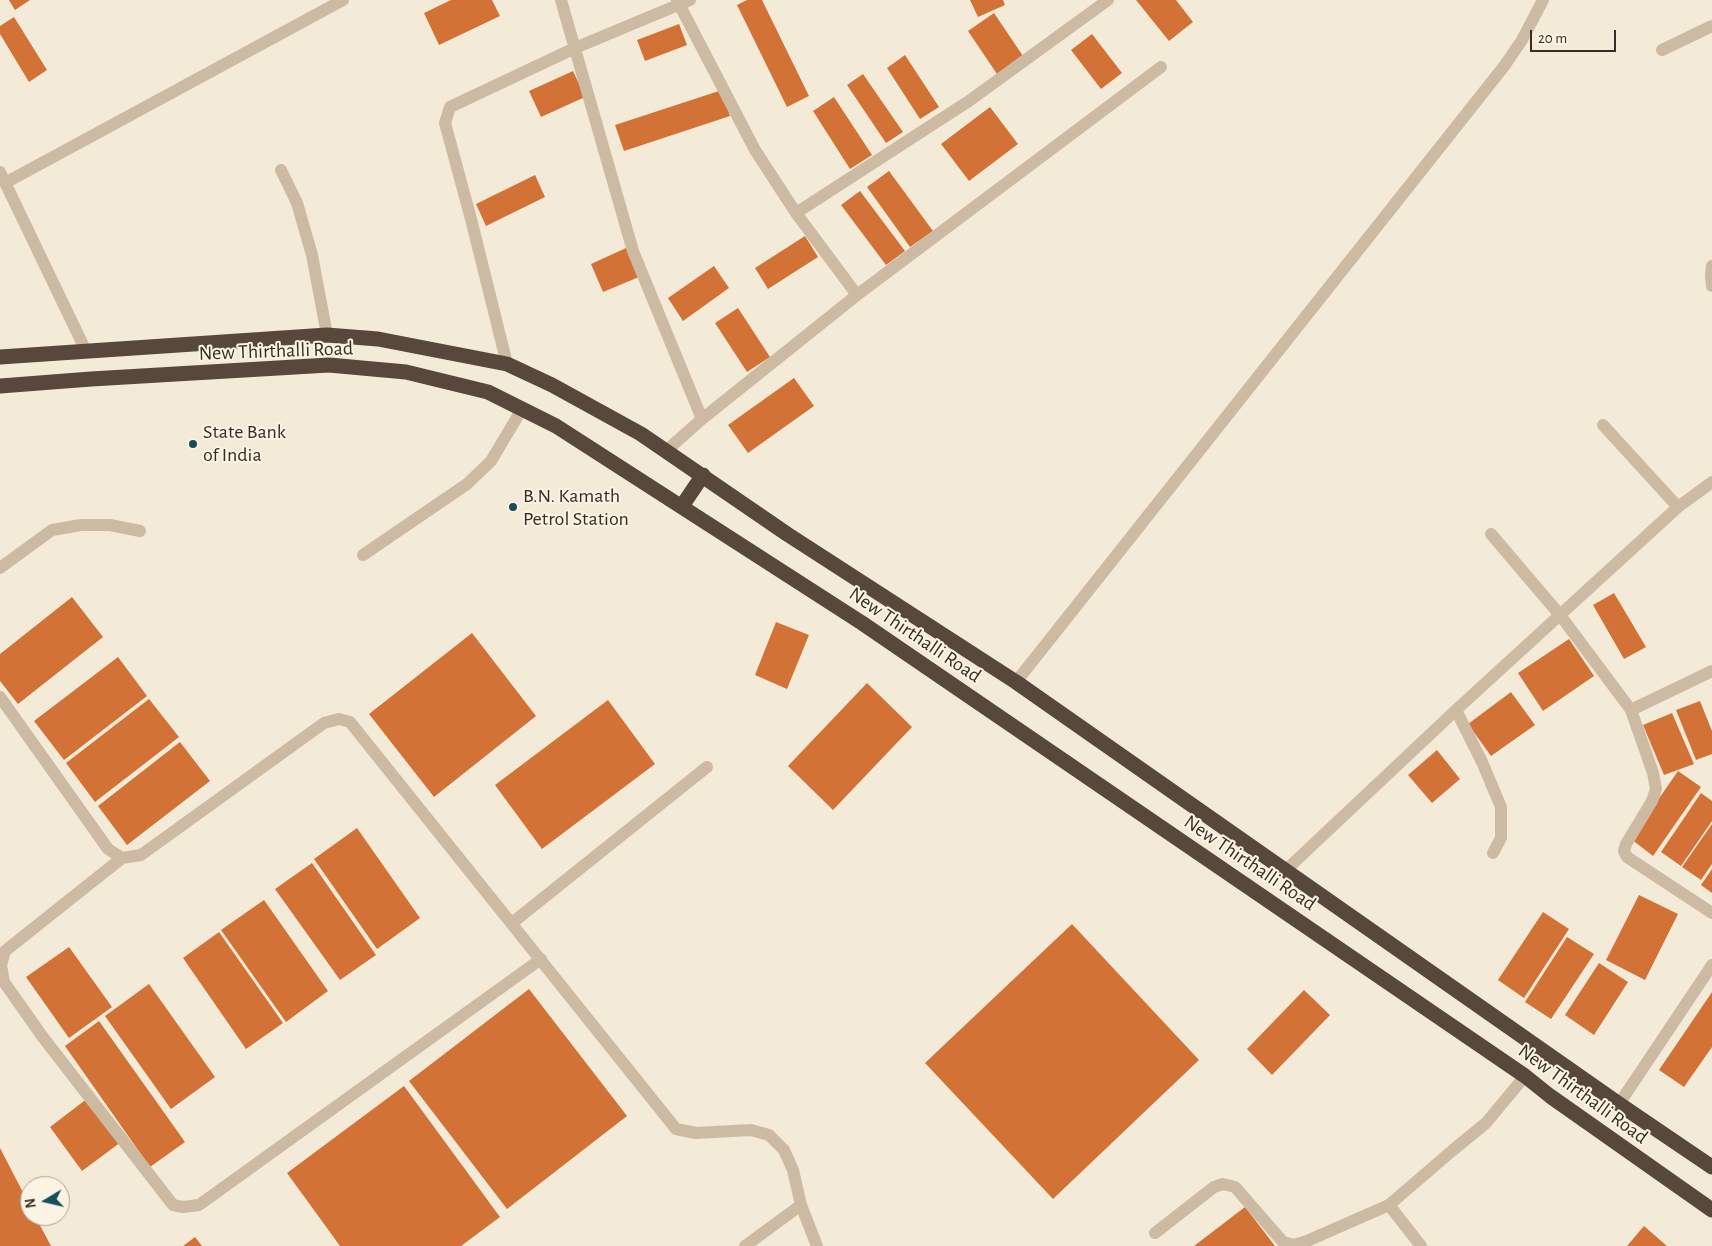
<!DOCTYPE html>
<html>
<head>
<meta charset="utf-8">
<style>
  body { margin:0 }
  #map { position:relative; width:1712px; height:1246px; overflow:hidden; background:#f3ead7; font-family:"Alegreya Sans",sans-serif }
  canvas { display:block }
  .north { position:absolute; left:20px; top:1176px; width:50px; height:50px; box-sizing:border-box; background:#fbf3e3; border:1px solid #aca497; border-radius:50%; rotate:261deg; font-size:14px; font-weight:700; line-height:20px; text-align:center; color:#362d25 }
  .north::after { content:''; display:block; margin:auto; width:18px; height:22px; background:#174d5c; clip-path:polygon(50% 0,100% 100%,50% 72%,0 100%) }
  .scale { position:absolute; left:1530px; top:30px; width:86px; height:22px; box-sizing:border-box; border:2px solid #362d25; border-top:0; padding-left:6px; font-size:15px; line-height:18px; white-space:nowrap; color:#362d25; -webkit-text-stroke:4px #fbf3e3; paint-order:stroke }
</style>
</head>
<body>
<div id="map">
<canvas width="1712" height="1246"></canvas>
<div class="north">N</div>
<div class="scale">20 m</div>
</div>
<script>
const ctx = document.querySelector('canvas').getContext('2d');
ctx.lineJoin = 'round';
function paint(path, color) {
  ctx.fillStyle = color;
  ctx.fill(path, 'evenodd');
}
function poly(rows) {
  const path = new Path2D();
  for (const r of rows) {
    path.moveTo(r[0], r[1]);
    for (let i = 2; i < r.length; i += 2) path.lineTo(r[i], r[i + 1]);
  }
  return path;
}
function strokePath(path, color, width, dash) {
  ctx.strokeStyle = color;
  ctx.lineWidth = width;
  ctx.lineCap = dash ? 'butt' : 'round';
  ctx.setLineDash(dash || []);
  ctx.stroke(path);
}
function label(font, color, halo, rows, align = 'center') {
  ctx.font = font + ' "Alegreya Sans",sans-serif';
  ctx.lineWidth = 4;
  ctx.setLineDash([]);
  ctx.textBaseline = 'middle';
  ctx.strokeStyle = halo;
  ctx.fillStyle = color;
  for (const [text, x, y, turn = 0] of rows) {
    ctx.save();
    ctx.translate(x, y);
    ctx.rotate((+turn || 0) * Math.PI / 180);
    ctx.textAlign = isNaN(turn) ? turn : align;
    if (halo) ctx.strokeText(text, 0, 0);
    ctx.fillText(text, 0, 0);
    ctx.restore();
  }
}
const building = poly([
  [9,0,30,0,15,10],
  [451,0,492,0,500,16,439,45,424,13],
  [747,0,762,0,809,96,787,107,737,5],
  [970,0,1003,0,1005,5,978,17],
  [1136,0,1176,0,1193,22,1169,41],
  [994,13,1023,56,997,74,968,31],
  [14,17,47,70,29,82,0,34,0,26],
  [679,24,687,45,645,61,637,40],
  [1092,34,1122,73,1101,89,1071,50],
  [905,55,939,107,920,119,887,68],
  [573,71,585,97,541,117,529,91],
  [863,74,903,132,886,143,847,85],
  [722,90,730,116,624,151,615,125],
  [834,97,872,155,850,169,813,111],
  [990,107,1018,144,969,181,941,144],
  [889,171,933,231,910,247,867,187],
  [535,175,545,197,486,226,476,204],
  [860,191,905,251,886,265,841,205],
  [805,236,818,257,768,289,755,268],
  [626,248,639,277,603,292,591,264],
  [714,266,729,288,683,321,668,298],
  [738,308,770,357,747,372,715,323],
  [794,378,814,406,748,453,728,425],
  [1614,593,1646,647,1624,659,1593,605],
  [72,597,103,637,18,704,0,681,0,654],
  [776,622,809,635,787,689,755,675],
  [472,633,536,716,434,797,369,714],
  [1569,639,1594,676,1543,711,1518,673],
  [118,657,147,696,64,760,34,721],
  [867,683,912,727,833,810,788,766],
  [1511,692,1535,725,1491,756,1468,724],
  [149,699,179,737,95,802,66,763],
  [608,700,655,764,542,849,495,785],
  [1700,701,1712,731,1712,754,1696,760,1676,710],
  [1672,713,1694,764,1664,775,1643,725],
  [180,742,210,781,127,845,98,806],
  [1437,750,1460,779,1432,803,1408,775],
  [1678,771,1701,787,1653,856,1631,839],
  [1701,793,1712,801,1712,821,1681,866,1661,852],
  [1712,824,1712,864,1701,880,1682,867],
  [357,828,420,918,377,949,314,859],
  [312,863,376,955,340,980,275,889],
  [1712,869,1712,893,1701,885],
  [1639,895,1678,914,1645,980,1606,960],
  [264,900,328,991,286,1022,221,930],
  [1543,912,1569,929,1524,998,1498,980],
  [1072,924,1199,1060,1053,1199,925,1063],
  [219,932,283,1023,246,1049,183,958],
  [1567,937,1594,954,1551,1019,1525,1002],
  [69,947,112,1007,69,1038,26,977],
  [1599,963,1628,982,1594,1035,1565,1015],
  [149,984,215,1077,171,1109,105,1016],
  [529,989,627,1116,507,1209,409,1081],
  [1304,990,1330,1015,1272,1075,1247,1049],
  [1712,992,1712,1047,1684,1087,1659,1070],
  [99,1021,185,1142,150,1167,65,1046],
  [404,1086,500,1217,461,1246,340,1246,287,1173],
  [88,1098,121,1142,82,1171,50,1127],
  [0,1148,30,1206,30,1216,35,1216,51,1246,0,1246],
  [1245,1207,1275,1246,1194,1246],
  [1644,1226,1667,1246,1627,1246],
  [195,1237,202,1246,183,1246]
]);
const lane = poly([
  [363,555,467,484,491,461,522,409],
  [0,568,52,530,81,525,110,525,140,531],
  [1016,682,1505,65,1522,40,1543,0],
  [0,697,108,849,122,858,141,855,324,723,339,719,350,722,676,1129,696,1133,751,1130,769,1135,784,1150,793,1170,801,1205,817,1246],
  [122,858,5,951,1,965,4,982,42,1036,173,1205,183,1207,199,1205,541,959],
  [512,923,707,767],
  [1155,1233,1214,1187,1223,1184,1235,1187,1283,1242,1294,1245,1307,1241,1389,1205],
  [745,1246,801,1205],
  [1421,1246,1389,1205,1453,1150,1486,1123,1525,1076]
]);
const street = poly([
  [561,0,633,251,702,419],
  [677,0,755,150,796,213,857,295],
  [1662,50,1712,26],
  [281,170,297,203,312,255,327,335],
  [0,172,86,351],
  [5,183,343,0],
  [796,213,969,101,1108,0],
  [1712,266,1711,275,1712,286],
  [507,364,471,219,445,123,450,107,575,48,690,0],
  [1603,425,1678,507],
  [667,450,702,419,857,295,1161,67],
  [1491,534,1560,615,1631,710,1653,773,1656,789,1652,801,1626,844,1624,851,1627,857,1712,913],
  [1456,710,1482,762,1501,807,1501,838,1493,853],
  [1631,710,1712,671],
  [1286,870,1456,710,1678,507,1712,482],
  [1619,1104,1712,965]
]);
const highway = poly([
  [0,357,327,335,378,339,507,364,552,385,641,434,787,534,1016,682,1619,1104,1712,1167],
  [0,386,91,379,329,365,406,372,488,392,556,426,862,623,1525,1076,1550,1096,1712,1210],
  [682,506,703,475]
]);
const markers = [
  [193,444,5,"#174d5c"],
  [513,507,5,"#174d5c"]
];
const streetNames = [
  ["New Thirthalli Road",276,351,-2],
  ["New Thirthalli Road",915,635,34],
  ["New Thirthalli Road",1250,863,34],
  ["New Thirthalli Road",1583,1094,36]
];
const poiNames = [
  ["State Bank",203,432],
  ["of India",203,455],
  ["B.N. Kamath",523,496],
  ["Petrol Station",523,519]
];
paint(building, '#d27236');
strokePath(lane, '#ccbba2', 12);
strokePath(street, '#ccbba2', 12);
strokePath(highway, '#58483b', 15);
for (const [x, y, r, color] of markers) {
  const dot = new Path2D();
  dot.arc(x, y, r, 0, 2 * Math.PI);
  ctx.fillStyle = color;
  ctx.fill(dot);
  strokePath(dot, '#fbf3e3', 2);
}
label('20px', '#362d25', '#fbf3e3', streetNames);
label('20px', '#362d25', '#fbf3e3', poiNames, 'left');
</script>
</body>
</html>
